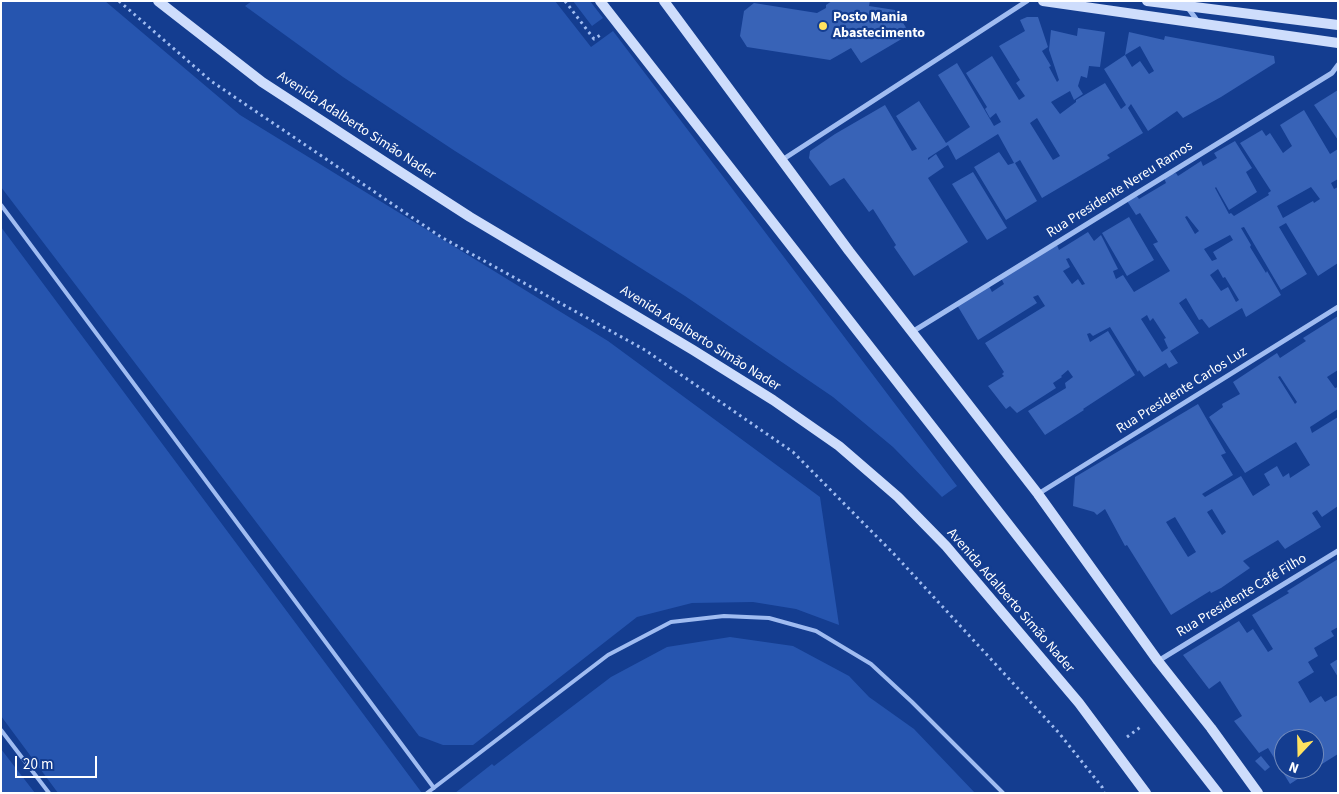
<!DOCTYPE html>
<html>
<head>
<meta charset="utf-8">
<style>
  body { margin:0 }
  #map { position:relative; width:1339px; height:794px; overflow:hidden; background:#143d90; font-family:"Source Sans 3",sans-serif }
  canvas { display:block }
  .frame { position:absolute; inset:0; border:2px solid #fff; pointer-events:none }
  .north { position:absolute; left:1274px; top:729px; width:50px; height:50px; box-sizing:border-box; background:#143d90; border:1px solid #728bbc; border-radius:50%; rotate:201deg; font-size:14px; font-weight:700; line-height:20px; text-align:center; color:#fff }
  .north::after { content:''; display:block; margin:auto; width:18px; height:22px; background:#ffe260; clip-path:polygon(50% 0,100% 100%,50% 72%,0 100%) }
  .scale { position:absolute; left:15px; top:756px; width:82px; height:22px; box-sizing:border-box; border:2px solid #fff; border-top:0; padding-left:6px; font-size:15px; line-height:18px; white-space:nowrap; color:#fff; -webkit-text-stroke:4px #143d90; paint-order:stroke }
</style>
</head>
<body>
<div id="map">
<canvas width="1339" height="794"></canvas>
<div class="frame"></div>
<div class="north">N</div>
<div class="scale">20 m</div>
</div>
<script>
const ctx = document.querySelector('canvas').getContext('2d');
ctx.lineJoin = 'round';
function paint(path, color) {
  ctx.fillStyle = color;
  ctx.fill(path, 'evenodd');
}
function poly(rows) {
  const path = new Path2D();
  for (const r of rows) {
    path.moveTo(r[0], r[1]);
    for (let i = 2; i < r.length; i += 2) path.lineTo(r[i], r[i + 1]);
  }
  return path;
}
function strokePath(path, color, width, dash) {
  ctx.strokeStyle = color;
  ctx.lineWidth = width;
  ctx.lineCap = dash ? 'butt' : 'round';
  ctx.setLineDash(dash || []);
  ctx.stroke(path);
}
function label(font, color, halo, rows, align = 'center') {
  ctx.font = font + ' "Source Sans 3",sans-serif';
  ctx.lineWidth = 4.5;
  ctx.setLineDash([]);
  ctx.textBaseline = 'middle';
  ctx.strokeStyle = halo;
  ctx.fillStyle = color;
  for (const [text, x, y, turn = 0] of rows) {
    ctx.save();
    ctx.translate(x, y);
    ctx.rotate((+turn || 0) * Math.PI / 180);
    ctx.textAlign = isNaN(turn) ? turn : align;
    if (halo) ctx.strokeText(text, 0, 0);
    ctx.fillText(text, 0, 0);
    ctx.restore();
  }
}
const green = poly([
  [1,1,105,1,240,115,608,341,820,497,839,625,796,609,753,602,692,603,637,617,473,745,443,745,419,736,1,187],
  [252,1,555,1,591,47,613,31,957,486,942,497,893,447,833,397,685,296,455,151,343,77,245,6],
  [573,1,590,1,603,18,592,26],
  [1,227,422,793,58,793,1,716],
  [730,637,793,646,849,676,869,697,914,729,975,793,455,793,492,764,494,766,611,677,667,647],
  [1,749,35,793,1,793]
]);
const building = poly([
  [832,1,870,1,869,6,895,10,910,34,861,63,851,48,830,60,747,47,740,36,744,11,754,3,817,13,826,8,826,5],
  [1027,17,1038,17,1048,47,1042,51,1051,66,1049,67,1057,82,1059,80,1049,50,1051,30,1077,36,1078,28,1105,32,1100,67,1089,66,1087,78,1081,76,1078,86,1083,94,1074,100,1070,91,1051,102,1060,114,1076,102,1076,100,1105,83,1121,109,1126,105,1104,69,1125,55,1129,32,1164,40,1165,36,1274,56,1275,63,1221,97,1183,118,1177,111,1148,131,1131,104,1128,108,1143,133,1107,155,1110,158,1042,198,1020,160,1015,163,1037,201,1006,220,974,167,999,152,1008,165,1014,163,998,134,956,160,948,145,928,158,928,160,936,154,944,167,928,178,968,242,914,276,894,247,896,245,873,209,869,212,844,178,830,186,809,158,810,151,835,134,885,105,912,151,917,149,896,116,919,101,946,143,970,127,938,75,957,63,994,126,1001,122,996,113,990,118,985,109,987,107,966,73,992,56,1019,100,1025,96,1016,83,1020,80,999,46,1025,31,1020,20],
  [1140,46,1154,71,1149,74,1140,61,1132,67,1125,55],
  [1037,118,1060,156,1053,160,1030,123],
  [1338,90,1338,140,1314,105],
  [1304,110,1330,154,1338,149,1338,179,1331,183,1334,189,1338,187,1338,263,1318,276,1286,223,1279,227,1307,274,1281,290,1244,227,1241,228,1251,245,1250,247,1266,273,1267,271,1281,295,1246,317,1242,308,1209,328,1202,319,1199,320,1186,298,1179,303,1199,333,1170,351,1178,363,1169,368,1166,363,1144,377,1139,370,1138,372,1110,327,1093,336,1090,333,1087,334,1090,342,1108,331,1135,375,1083,409,1084,410,1045,435,1028,411,1066,388,1065,383,1073,377,1068,370,1061,376,1062,377,1053,383,1056,388,1017,413,1010,406,1006,409,988,386,1004,376,1002,374,1004,372,985,343,1045,306,1038,295,1033,297,1037,303,978,340,957,305,989,286,992,292,1004,284,1001,278,1057,245,1059,250,1088,232,1094,241,1101,235,1118,269,1113,271,1116,279,1123,275,1134,292,1170,271,1153,244,1158,242,1140,213,1136,215,1127,201,1136,195,1139,199,1166,183,1164,178,1172,174,1176,173,1178,176,1201,161,1203,166,1217,158,1214,153,1235,141,1252,168,1246,172,1257,192,1229,210,1216,187,1215,188,1229,214,1231,213,1234,216,1269,195,1268,193,1271,191,1240,143,1262,130,1266,136,1270,133,1283,153,1292,146,1280,125],
  [1311,187,1320,199,1314,203,1313,201,1283,218,1277,206],
  [1187,216,1199,231,1195,234,1185,217],
  [1230,235,1233,240,1213,252,1217,259,1212,261,1204,249],
  [1069,258,1085,284,1082,285,1078,279,1072,284,1063,271,1070,267,1066,259],
  [1218,269,1223,278,1225,277,1239,300,1236,302,1228,287,1221,291,1210,275],
  [1147,315,1150,321,1153,318,1166,338,1164,339,1168,348,1162,352,1141,319],
  [973,172,1007,228,987,240,952,184],
  [1129,217,1154,260,1127,276,1102,233],
  [1338,316,1338,370,1327,377,1335,388,1338,387,1338,409,1310,427,1312,433,1338,417,1338,506,1322,517,1317,510,1312,513,1321,527,1285,549,1278,540,1243,561,1250,568,1221,588,1211,593,1210,591,1171,615,1127,545,1125,546,1105,509,1097,515,1094,512,1073,506,1075,477,1198,404,1226,453,1221,455,1233,475,1202,494,1205,497,1241,476,1253,496,1270,485,1264,474,1277,466,1283,477,1289,473,1290,478,1310,465,1296,442,1245,473,1209,417,1223,407,1222,404,1240,394,1233,382,1277,353,1280,358,1306,341,1303,338],
  [1280,376,1297,402,1295,404,1278,377],
  [1212,509,1226,532,1222,535,1207,512],
  [1175,517,1196,552,1188,557,1166,522],
  [1338,559,1338,627,1331,631,1334,636,1314,648,1318,656,1308,662,1314,672,1298,682,1310,703,1321,696,1325,702,1338,695,1338,754,1314,769,1314,739,1284,739,1284,769,1313,769,1290,784,1268,748,1259,753,1234,721,1242,716,1220,681,1209,689,1183,655,1239,621,1247,633,1253,629,1268,652,1273,649,1252,615,1289,593,1287,591],
  [1338,659,1338,677,1330,664],
  [1261,756,1270,767,1265,771,1255,761]
]);
const path = poly([
  [119,1,211,81,441,237,645,350,793,452,894,554,1059,733,1102,787,1104,793],
  [565,1,594,39,602,34],
  [1127,737,1142,726]
]);
const lane = poly([
  [1,205,434,788],
  [1,730,49,793],
  [427,793,608,655,671,622,724,616,769,618,816,631,871,664,912,702,1003,793]
]);
const street = poly([
  [1188,8,1199,23],
  [782,160,1027,1],
  [912,332,1332,73,1338,65],
  [1038,494,1338,307],
  [1158,661,1338,551]
]);
const secondary = poly([
  [158,1,262,82,394,168,470,217,693,350,773,400,839,446,898,497,946,546,1079,703,1146,793],
  [600,1,1218,793],
  [664,1,849,251,1038,494,1158,661,1211,728,1258,793],
  [1043,1,1338,43],
  [1147,1,1338,25]
]);
const markers = [
  [823,26,5,"#ffe260"]
];
const poiNames = [
  ["Posto Mania",833,18],
  ["Abastecimento",833,34]
];
const streetNames = [
  ["Avenida Adalberto Simão Nader",356,126,33],
  ["Rua Presidente Nereu Ramos",1120,190,-32],
  ["Avenida Adalberto Simão Nader",700,339,32],
  ["Rua Presidente Carlos Luz",1182,391,-32],
  ["Rua Presidente Café Filho",1242,596,-31],
  ["Avenida Adalberto Simão Nader",1010,601,49]
];
paint(green, '#2655af');
paint(building, '#3863b7');
strokePath(path, '#a0bcf1', 3, [2.5, 4]);
strokePath(lane, '#a0bcf1', 4);
strokePath(street, '#a0bcf1', 5);
strokePath(secondary, '#ceddfc', 10);
for (const [x, y, r, color] of markers) {
  const dot = new Path2D();
  dot.arc(x, y, r, 0, 2 * Math.PI);
  ctx.fillStyle = color;
  ctx.fill(dot);
  strokePath(dot, '#143d90', 2);
}
label('bold 14px', '#fff', '#143d90', poiNames, 'left');
label('14px', '#fff', '#143d90', streetNames);
</script>
</body>
</html>
